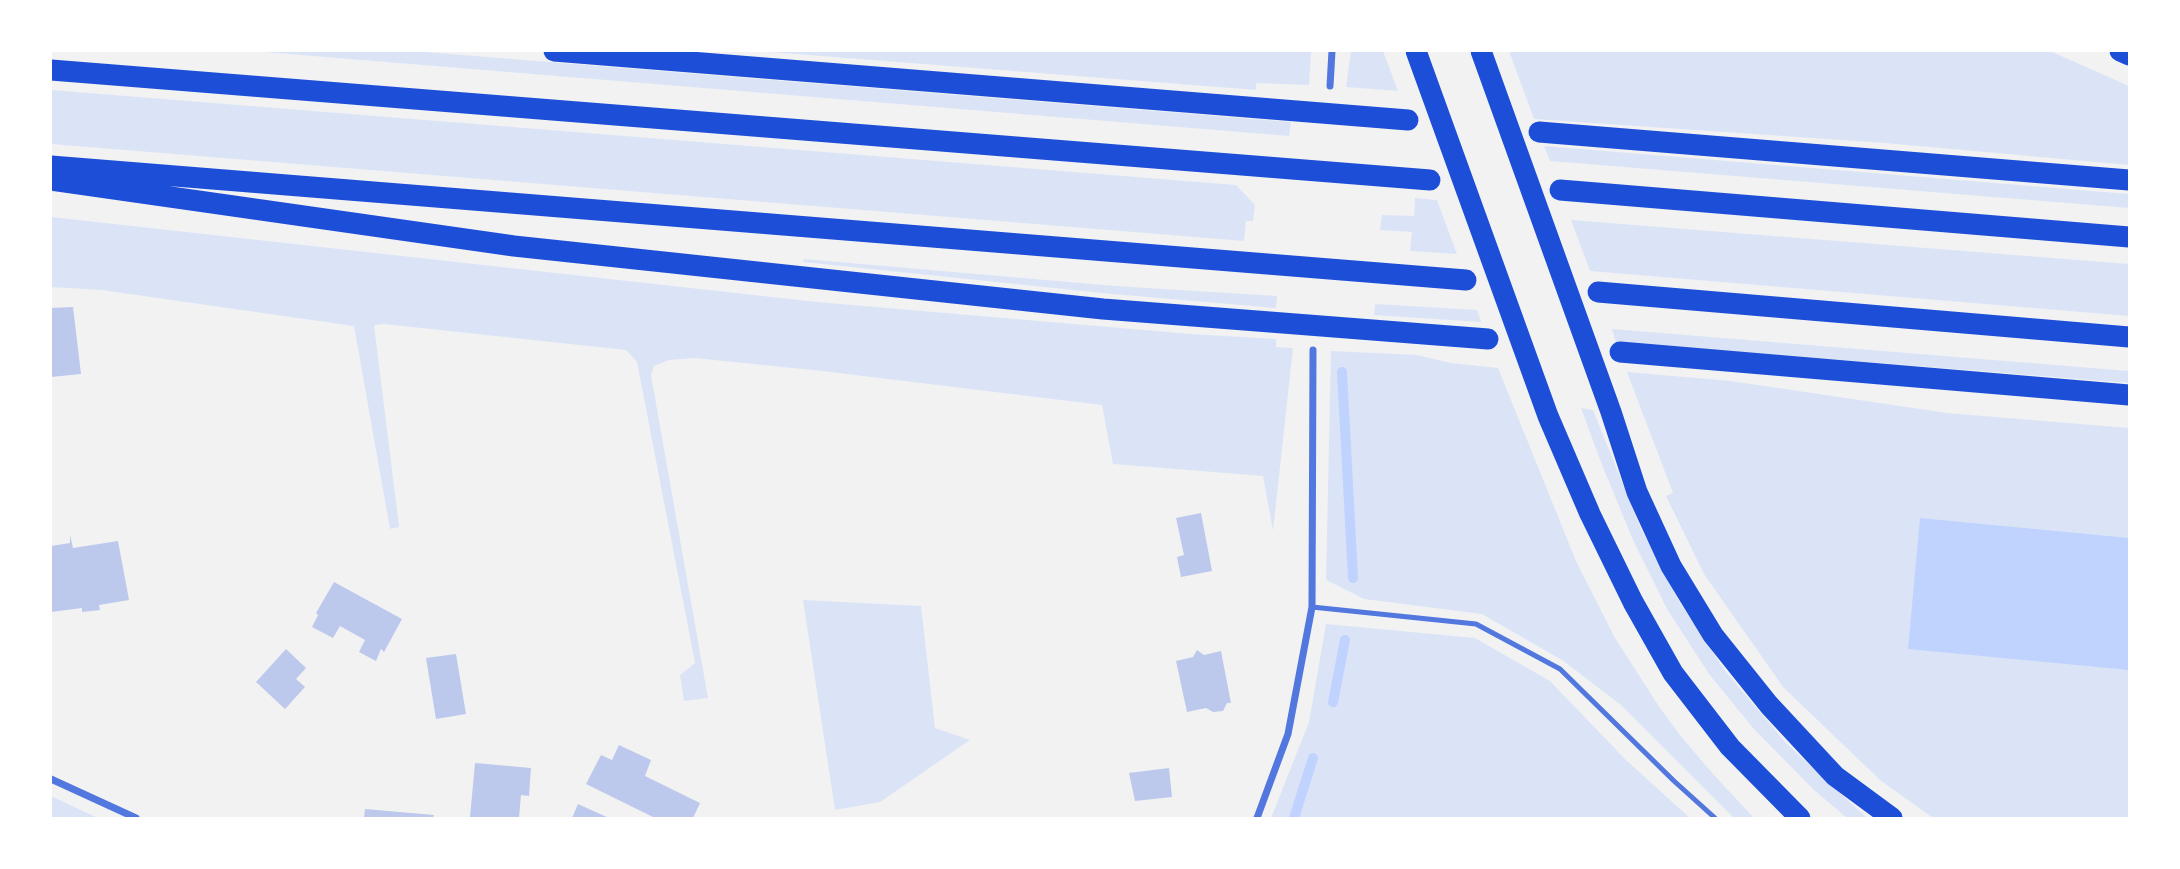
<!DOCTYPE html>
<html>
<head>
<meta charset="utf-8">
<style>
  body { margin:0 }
  #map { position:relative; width:2180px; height:869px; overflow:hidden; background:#f2f2f2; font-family:"Nunito Sans",sans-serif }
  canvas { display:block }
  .frame { position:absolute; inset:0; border:52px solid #fff; pointer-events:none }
</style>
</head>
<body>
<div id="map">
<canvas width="2180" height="869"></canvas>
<div class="frame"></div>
</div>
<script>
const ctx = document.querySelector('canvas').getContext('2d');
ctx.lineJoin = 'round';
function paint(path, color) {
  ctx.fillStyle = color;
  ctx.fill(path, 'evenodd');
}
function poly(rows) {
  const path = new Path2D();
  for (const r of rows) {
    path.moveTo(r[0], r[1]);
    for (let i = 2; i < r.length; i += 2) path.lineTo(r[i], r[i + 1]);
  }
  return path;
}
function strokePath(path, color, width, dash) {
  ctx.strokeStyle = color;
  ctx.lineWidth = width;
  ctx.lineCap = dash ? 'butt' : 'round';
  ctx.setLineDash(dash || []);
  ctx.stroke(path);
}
const green = poly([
  [252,51,413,51,1291,122,1289,136],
  [757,51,1311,51,1309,85,1256,83,1256,90],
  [1351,51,1383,51,1398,91,1346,87],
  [1509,51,2050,51,2129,86,2129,165,1885,143,1534,119],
  [51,90,1236,185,1255,205,1253,221,1246,221,1244,241,51,144],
  [1544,146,2129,194,2129,208,1550,161],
  [1415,198,1437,200,1457,254,1410,251,1412,232,1380,230,1382,215,1414,216],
  [51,217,817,302,1191,334,1276,339,1276,347,1293,348,1273,531,1263,476,1113,464,1102,405,822,371,694,358,669,360,654,366,651,375,708,698,684,701,680,675,695,663,637,362,626,350,384,324,374,325,399,527,390,529,354,326,102,290,51,287],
  [1571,220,2129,264,2129,316,1590,271],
  [804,259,1115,286,1277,296,1276,308,1112,294,803,262],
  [1375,304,1477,310,1481,322,1374,315],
  [1612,329,2129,371,2129,383,1616,342],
  [1331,351,1417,355,1451,363,1498,368,1576,561,1615,638,1660,708,1680,735,1713,774,1754,818,1734,818,1621,705,1562,660,1482,614,1364,599,1326,580],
  [1627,372,1731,381,1947,413,2129,428,2129,818,1933,818,1880,780,1783,687,1704,574,1666,496,1673,493],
  [1581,408,1593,410,1641,529,1680,603,1726,672,1787,744,1867,818,1847,818,1814,790,1753,728,1709,674,1667,609,1633,540,1602,465],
  [803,600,921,606,935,728,970,740,880,802,835,810],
  [1326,624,1475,638,1550,681,1626,760,1690,818,1271,818,1309,722],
  [51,796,87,813,98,818,51,818]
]);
const water = poly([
  [1920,518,2129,538,2129,670,1908,649]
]);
const stream = poly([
  [1342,372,1353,578],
  [1333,702,1345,640],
  [1294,818,1313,758]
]);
const building = poly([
  [73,307,81,374,51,377,51,308],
  [1201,513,1212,571,1181,577,1177,557,1184,555,1176,518],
  [70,535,73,548,118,541,129,600,99,605,100,610,82,612,82,608,51,612,51,546,70,543],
  [334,582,402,619,384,652,381,649,376,661,359,652,365,640,340,626,333,638,312,627,318,615,316,613],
  [286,649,306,668,296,679,305,687,285,709,256,682],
  [1197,650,1204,655,1221,651,1231,703,1227,703,1223,711,1213,712,1206,708,1187,712,1176,661,1193,657],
  [456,654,466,714,436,719,426,658],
  [619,745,651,760,645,776,700,803,693,818,655,818,586,784,601,755,612,760],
  [475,763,531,768,529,796,521,795,519,818,470,817],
  [1169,768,1172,797,1135,801,1129,773],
  [578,804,609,818,572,818],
  [365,809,434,815,433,818,364,818]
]);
const service = poly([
  [1312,607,1476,624,1560,669,1674,781,1715,818]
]);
const minor = poly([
  [1330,86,1332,51],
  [51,779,136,818],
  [1257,818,1288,734,1312,607,1313,350]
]);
const motorway = poly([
  [554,51,1408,120],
  [1416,51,1548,416,1590,514,1633,602,1673,673,1730,747,1800,818],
  [1481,51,1611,412,1637,492,1671,566,1713,635,1769,705,1835,776,1892,818],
  [2120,51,2129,55],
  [51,70,1430,180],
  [1539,132,2129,180],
  [51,166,1466,280],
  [51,180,514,246,1103,309,1488,339],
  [1560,190,2129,237],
  [1598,292,2129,337],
  [1620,352,2129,395]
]);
paint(green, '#dbe4f7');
paint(water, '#bfd3fe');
strokePath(stream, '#bfd3fe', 10);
paint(building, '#bdc9ec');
strokePath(service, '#5277de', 5);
strokePath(minor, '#5277de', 7);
strokePath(motorway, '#1d4ed8', 21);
</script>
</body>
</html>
